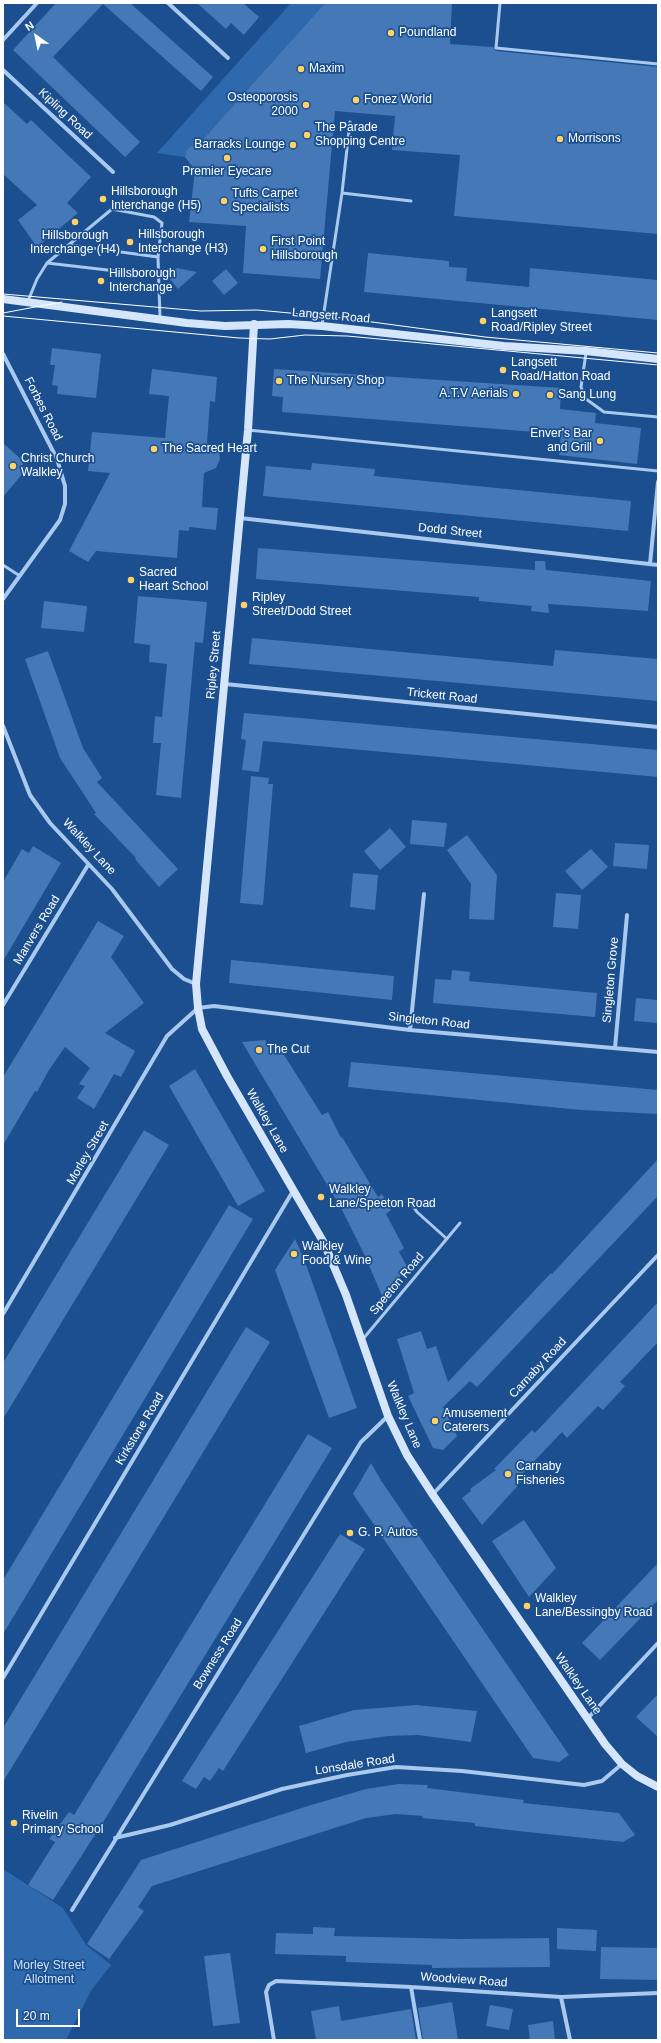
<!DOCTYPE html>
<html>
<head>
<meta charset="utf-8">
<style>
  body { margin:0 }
  #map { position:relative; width:661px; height:2043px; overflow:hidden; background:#1b4f8f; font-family:Helvetica,sans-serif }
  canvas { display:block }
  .frame { position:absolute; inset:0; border:4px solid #fff; pointer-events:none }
  .north { position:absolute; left:16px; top:16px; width:40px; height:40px; -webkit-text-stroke:3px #1b4f8f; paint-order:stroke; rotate:327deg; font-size:11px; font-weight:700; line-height:16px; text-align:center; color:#fff }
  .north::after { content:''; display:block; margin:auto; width:14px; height:18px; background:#fff; clip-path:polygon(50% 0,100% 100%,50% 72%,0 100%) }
  .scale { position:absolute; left:16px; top:2009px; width:64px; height:18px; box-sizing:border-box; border:2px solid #fff; border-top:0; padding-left:5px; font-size:12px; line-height:14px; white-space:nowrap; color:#fff; -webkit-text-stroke:3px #1b4f8f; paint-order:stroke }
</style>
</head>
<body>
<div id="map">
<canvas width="661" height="2043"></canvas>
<div class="frame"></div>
<div class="north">N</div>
<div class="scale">20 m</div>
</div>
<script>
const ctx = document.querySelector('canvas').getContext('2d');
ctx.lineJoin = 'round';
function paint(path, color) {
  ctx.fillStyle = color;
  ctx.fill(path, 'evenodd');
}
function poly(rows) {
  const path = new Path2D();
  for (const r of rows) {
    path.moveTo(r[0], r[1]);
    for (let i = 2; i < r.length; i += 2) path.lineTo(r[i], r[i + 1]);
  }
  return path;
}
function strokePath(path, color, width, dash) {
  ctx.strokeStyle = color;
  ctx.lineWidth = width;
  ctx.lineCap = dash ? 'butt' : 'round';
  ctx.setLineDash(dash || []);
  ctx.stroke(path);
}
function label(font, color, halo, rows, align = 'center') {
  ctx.font = font + ' Helvetica,sans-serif';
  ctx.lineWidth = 3.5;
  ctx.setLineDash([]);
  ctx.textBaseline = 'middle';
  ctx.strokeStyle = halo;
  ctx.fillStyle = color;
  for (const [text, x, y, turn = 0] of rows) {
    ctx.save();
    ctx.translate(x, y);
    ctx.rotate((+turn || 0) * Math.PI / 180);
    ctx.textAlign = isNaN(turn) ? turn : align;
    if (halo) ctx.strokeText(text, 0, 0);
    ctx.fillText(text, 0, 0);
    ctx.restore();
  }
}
const green = poly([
  [291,3,325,3,197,146,191,146,186,151,185,157,157,153],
  [3,1869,63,1908,86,1945,111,1965,91,1991,66,2040,3,2040]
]);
const building = poly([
  [56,3,130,3,213,77,201,91,103,4,53,57,140,142,125,157,13,50],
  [197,3,243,3,259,17,244,35,231,23,226,29],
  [325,3,452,3,450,44,493,47,496,51,658,67,658,234,454,216,460,155,392,150,395,116,335,111,320,279,243,273,246,226,189,222,195,170,185,157,186,151,191,146,197,146],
  [3,102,27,124,31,120,91,177,67,203,78,213,37,247,18,220,37,205,3,174],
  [368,253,449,261,449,267,467,268,466,281,529,287,530,268,658,280,658,320,364,292],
  [177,268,197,272,178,289,170,279,172,272],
  [226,269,238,283,224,295,212,281],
  [52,348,101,354,96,398,57,394,58,386,52,385,55,365,50,365],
  [152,369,217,377,215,402,210,401,207,443,219,451,220,459,216,468,204,473,202,507,218,508,216,530,189,527,189,531,179,530,177,558,96,551,88,562,69,551,110,473,88,471,92,432,165,438,169,396,149,394],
  [274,369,561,388,560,409,596,413,595,423,641,428,637,464,559,455,561,434,282,412,283,397,272,396],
  [3,443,22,460,24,472,3,497],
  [312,463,375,469,374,476,631,501,628,531,263,496,266,466,311,470],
  [258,548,535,570,535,561,545,561,546,570,651,581,648,611,548,604,549,613,531,611,532,606,479,601,479,597,256,579],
  [138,596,207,602,203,643,195,642,181,798,156,795,161,743,153,743,155,716,162,717,167,664,149,662,150,645,134,643],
  [44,601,87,606,84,632,41,628],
  [252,638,553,666,555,650,658,659,658,701,249,664],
  [48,651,83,748,102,778,97,782,178,869,159,887,135,859,136,858,94,814,96,813,60,758,25,659],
  [244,713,658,750,658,777,263,741,259,772,242,770,246,740,241,739],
  [251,776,269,778,268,784,273,784,263,905,240,903],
  [412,820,447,823,444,847,410,844],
  [390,828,406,847,380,870,364,851],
  [467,835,497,875,494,920,469,919,471,884,447,850],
  [615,843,649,845,647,869,613,866],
  [33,846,61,863,3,961,3,882,22,849,29,853],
  [591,849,608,867,582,890,565,871],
  [353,873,378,875,375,910,350,907],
  [556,893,581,895,578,929,553,927],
  [98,921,124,936,111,957,144,1003,105,1033,135,1051,121,1077,114,1074,94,1109,77,1098,85,1086,79,1084,90,1068,65,1047,49,1070,37,1092,35,1091,3,1145,3,1077],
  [231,960,394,976,392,1000,229,983],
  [452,970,470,972,469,981,597,993,595,1017,433,1003,435,979,451,980],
  [636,998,658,1000,658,1023,634,1021],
  [265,1040,273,1051,279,1047,322,1115,328,1112,341,1138,342,1137,378,1197,382,1194,391,1210,386,1214,404,1248,399,1252,408,1268,382,1296,366,1258,341,1208,242,1042],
  [351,1062,658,1090,658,1114,581,1110,348,1087],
  [195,1069,265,1191,238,1206,169,1086],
  [144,1130,169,1145,3,1419,3,1363],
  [658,1159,658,1196,477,1387,470,1381,443,1407,457,1436,443,1450,433,1448,408,1396,414,1393,397,1339,421,1331,427,1349,436,1346,448,1382,551,1273,552,1274],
  [229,1205,253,1219,3,1634,3,1580],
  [295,1239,304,1259,357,1408,329,1418,275,1270],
  [658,1302,658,1342,620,1382,625,1386,603,1410,598,1406,567,1438,562,1432,519,1477,523,1480,482,1525,462,1498,471,1491,470,1489,496,1470,494,1469,532,1430,535,1433],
  [246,1327,270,1342,3,1782,3,1728],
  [308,1434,332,1448,102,1824,53,1900,28,1885,55,1842,49,1839,69,1812,74,1815],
  [371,1463,382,1482,569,1755,559,1762,533,1758,353,1494],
  [524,1520,556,1568,529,1597,492,1541],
  [340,1534,365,1549,223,1771,219,1768,210,1781,204,1777,196,1789,182,1781],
  [658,1563,658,1600,600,1660,582,1643],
  [658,1694,658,1737,636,1717],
  [416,1705,477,1711,471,1742,418,1735,388,1736,346,1742,306,1753,299,1726,354,1710],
  [399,1784,428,1785,427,1788,524,1800,523,1803,619,1813,635,1835,623,1842,518,1831,475,1826,475,1823,422,1818,423,1816,396,1814,366,1818,152,1886,138,1907,144,1911,109,1959,87,1944,141,1860,308,1806,366,1789],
  [313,1927,335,1928,334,1936,457,1939,549,1938,550,1967,432,1968,432,1965,346,1962,346,1956,275,1954,276,1933,313,1934],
  [557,1928,597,1930,596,1951,557,1949],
  [601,1947,658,1948,658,1980,600,1979],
  [230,1953,240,2023,213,2026,204,1956],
  [452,2002,458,2040,423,2040,418,2008],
  [490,2005,513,2009,509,2030,486,2026],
  [339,2006,341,2021,411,2009,416,2040,316,2040,311,2011],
  [553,2021,555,2040,530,2040,528,2025]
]);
const lane = poly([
  [500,3,496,48,658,64],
  [342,193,411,201],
  [69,245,158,257],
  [47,263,159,276],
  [28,301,37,279,47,263,112,209,154,217,162,223,158,257,160,318],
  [322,325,342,193,350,122],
  [586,353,581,387,586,399,604,412,658,417],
  [248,430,658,471],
  [3,565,20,576],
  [408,1199,417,1212,447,1239],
  [363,1339,460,1223]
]);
const street = poly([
  [168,3,228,58],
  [3,40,37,3],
  [3,70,113,172],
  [3,354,57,459,65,486,65,504,60,520,3,599],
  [240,518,658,565],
  [650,564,658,482],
  [225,684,658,727],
  [3,726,30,795,50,823,112,889,172,969,184,979,196,984],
  [3,1005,88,865],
  [410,1030,424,894],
  [615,1048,627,915],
  [3,1314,167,1036,198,1008,214,1006,410,1030,658,1052],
  [433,1494,658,1255],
  [3,1678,293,1191],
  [588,1718,658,1643],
  [115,1838,170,1825,282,1789,347,1775,396,1767,462,1771,584,1785,602,1781,622,1764],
  [72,1910,361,1442,388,1416],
  [411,1987,420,2040],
  [561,1997,570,2040],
  [274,2040,266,1992,269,1985,276,1981,411,1987,561,1997,658,1993]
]);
const secondary = poly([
  [3,299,187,323,225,326,288,324,322,326,504,346,586,351,658,359],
  [254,324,248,430,196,984,198,1008,202,1029,227,1076,324,1243,346,1295,388,1416,407,1455,433,1495,605,1744,622,1764,637,1776,658,1787]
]);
const tram = poly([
  [3,294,201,311,257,310,334,317,485,337,658,353],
  [3,313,62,302],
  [3,316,239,338,270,339,305,335,347,336,658,365]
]);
const markers = [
  [391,33,4,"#ffd166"],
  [301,69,4,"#ffd166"],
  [356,100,4,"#ffd166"],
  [306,105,4,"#ffd166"],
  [307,135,4,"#ffd166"],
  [560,139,4,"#ffd166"],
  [293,145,4,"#ffd166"],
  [227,158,4,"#ffd166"],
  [103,199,4,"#ffd166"],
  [224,201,4,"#ffd166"],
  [75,222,4,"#ffd166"],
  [130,242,4,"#ffd166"],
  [263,249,4,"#ffd166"],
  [101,281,4,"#ffd166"],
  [483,321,4,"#ffd166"],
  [503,370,4,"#ffd166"],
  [279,381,4,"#ffd166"],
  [516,394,4,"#ffd166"],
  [550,395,4,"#ffd166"],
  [600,441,4,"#ffd166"],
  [154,449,4,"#ffd166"],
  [13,466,4,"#ffd166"],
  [131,580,4,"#ffd166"],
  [244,605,4,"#ffd166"],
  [259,1050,4,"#ffd166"],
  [321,1197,4,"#ffd166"],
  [294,1254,4,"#ffd166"],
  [435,1421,4,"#ffd166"],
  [508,1474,4,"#ffd166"],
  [350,1533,4,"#ffd166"],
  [527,1606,4,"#ffd166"],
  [14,1823,4,"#ffd166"]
];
const poiNames = [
  ["Poundland",399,33],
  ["Maxim",309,69],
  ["Osteoporosis",298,98,"right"],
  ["2000",298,112,"right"],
  ["Fonez World",364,100],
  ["The Parade",315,128],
  ["Shopping Centre",315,142],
  ["Morrisons",568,139],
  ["Barracks Lounge",285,145,"right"],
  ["Premier Eyecare",227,172,"center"],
  ["Hillsborough",111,192],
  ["Interchange (H5)",111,206],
  ["Tufts Carpet",232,194],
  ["Specialists",232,208],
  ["Hillsborough",138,235],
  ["Interchange (H3)",138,249],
  ["Hillsborough",75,236,"center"],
  ["Interchange (H4)",75,250,"center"],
  ["First Point",271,242],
  ["Hillsborough",271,256],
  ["Hillsborough",109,274],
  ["Interchange",109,288],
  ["Langsett",491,314],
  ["Road/Ripley Street",491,328],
  ["Langsett",511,363],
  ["Road/Hatton Road",511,377],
  ["The Nursery Shop",287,381],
  ["A.T.V Aerials",508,394,"right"],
  ["Sang Lung",558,395],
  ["Enver's Bar",592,434,"right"],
  ["and Grill",592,448,"right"],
  ["The Sacred Heart",162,449],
  ["Christ Church",21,459],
  ["Walkley",21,473],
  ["Sacred",139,573],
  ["Heart School",139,587],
  ["Ripley",252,598],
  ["Street/Dodd Street",252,612],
  ["The Cut",267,1050],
  ["Walkley",329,1190],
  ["Lane/Speeton Road",329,1204],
  ["Walkley",302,1247],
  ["Food & Wine",302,1261],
  ["Amusement",443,1414],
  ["Caterers",443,1428],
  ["Carnaby",516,1467],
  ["Fisheries",516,1481],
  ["G. P. Autos",358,1533],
  ["Walkley",535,1599],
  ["Lane/Bessingby Road",535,1613],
  ["Rivelin",22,1816],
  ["Primary School",22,1830]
];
const streetNames = [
  ["Kipling Road",65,114,43],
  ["Langsett Road",331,316,5],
  ["Forbes Road",43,409,63],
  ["Dodd Street",450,531,6],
  ["Ripley Street",214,665,-85],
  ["Trickett Road",442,696,6],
  ["Walkley Lane",89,847,47],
  ["Manvers Road",37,930,-59],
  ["Singleton Grove",611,980,-85],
  ["Singleton Road",429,1021,6],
  ["Walkley Lane",267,1121,60],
  ["Morley Street",88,1153,-60],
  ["Speeton Road",397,1284,-50],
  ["Carnaby Road",538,1368,-47],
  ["Walkley Lane",404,1415,67],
  ["Kirkstone Road",140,1429,-59],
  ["Bowness Road",218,1654,-58],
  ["Walkley Lane",578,1684,55],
  ["Lonsdale Road",355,1765,-9],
  ["Woodview Road",464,1980,4]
];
const parkNames = [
  ["Morley Street",49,1966],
  ["Allotment",49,1980]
];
paint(green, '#2e69ad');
paint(building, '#4478b7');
strokePath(lane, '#a9c9ee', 3);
strokePath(street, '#a9c9ee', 4);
strokePath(secondary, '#d6e6fa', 8);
strokePath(tram, '#fff', 1);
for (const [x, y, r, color] of markers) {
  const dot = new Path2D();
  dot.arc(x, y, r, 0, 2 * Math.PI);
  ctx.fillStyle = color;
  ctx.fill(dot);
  strokePath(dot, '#1b4f8f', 1.5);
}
label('12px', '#fff', '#1b4f8f', poiNames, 'left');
label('12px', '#fff', '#1b4f8f', streetNames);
label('12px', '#cfe3fa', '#1b4f8f', parkNames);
</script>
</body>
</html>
